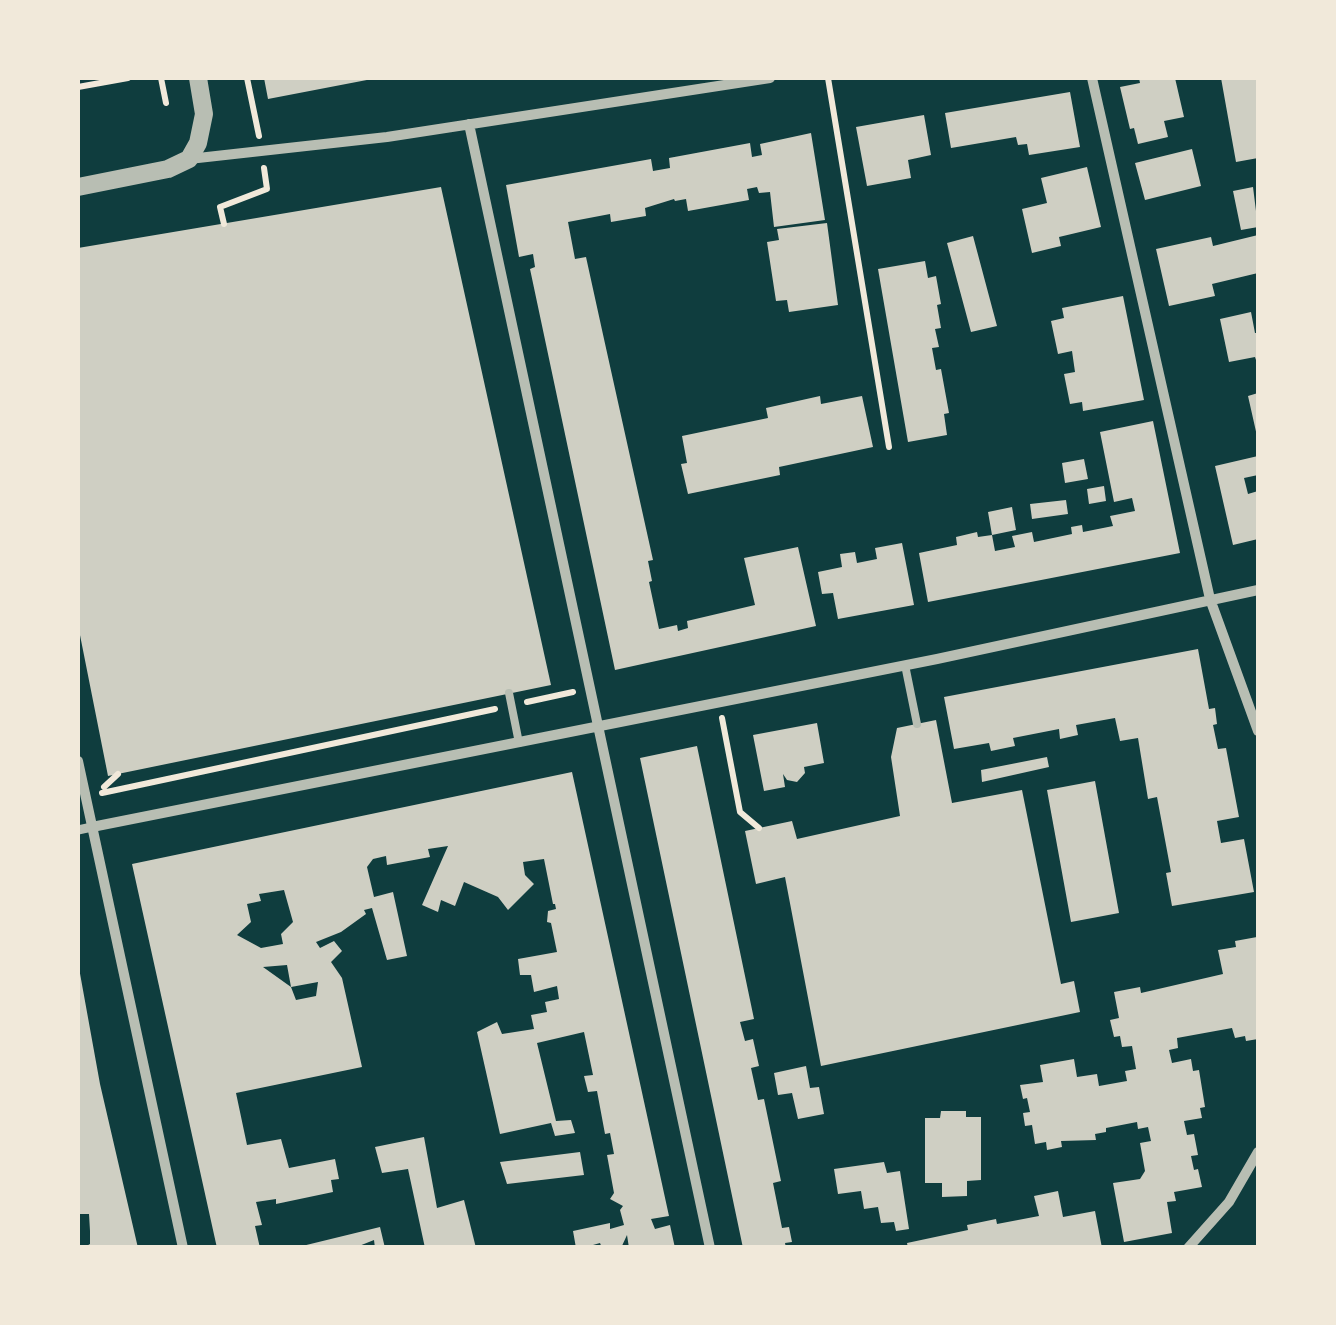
<!DOCTYPE html>
<html>
<head>
<meta charset="utf-8">
<style>
  body { margin:0 }
  #map { position:relative; width:1336px; height:1325px; overflow:hidden; background:#0f3d3e; font-family:Lora,serif }
  canvas { display:block }
  .frame { position:absolute; inset:0; border:80px solid #f1e9da; pointer-events:none }
</style>
</head>
<body>
<div id="map">
<canvas width="1336" height="1325"></canvas>
<div class="frame"></div>
</div>
<script>
const ctx = document.querySelector('canvas').getContext('2d');
ctx.lineJoin = 'round';
function paint(path, color) {
  ctx.fillStyle = color;
  ctx.fill(path, 'evenodd');
}
function poly(rows) {
  const path = new Path2D();
  for (const r of rows) {
    path.moveTo(r[0], r[1]);
    for (let i = 2; i < r.length; i += 2) path.lineTo(r[i], r[i + 1]);
  }
  return path;
}
function strokePath(path, color, width, dash) {
  ctx.strokeStyle = color;
  ctx.lineWidth = width;
  ctx.lineCap = dash ? 'butt' : 'round';
  ctx.setLineDash(dash || []);
  ctx.stroke(path);
}
const building = poly([
  [264,78,371,78,372,79,268,99],
  [1139,78,1175,78,1184,117,1164,121,1168,137,1138,144,1134,128,1130,129,1120,87,1140,83],
  [1221,78,1258,78,1258,158,1236,162],
  [1070,92,1080,147,1029,155,1027,144,1018,145,1016,137,951,148,945,113],
  [924,115,931,155,908,160,911,178,867,186,856,127],
  [811,133,825,220,774,227,770,192,759,193,757,187,747,189,749,200,688,211,686,199,675,201,674,199,645,208,646,216,611,222,610,214,568,222,575,259,586,257,604,339,653,560,648,561,652,581,649,582,659,629,677,625,678,631,688,628,687,621,755,605,744,558,798,547,816,626,615,670,530,269,535,267,533,254,519,257,506,185,651,159,653,171,670,168,669,158,750,143,752,157,762,155,760,144],
  [1192,149,1201,186,1145,200,1135,163],
  [1087,167,1101,227,1059,237,1061,246,1032,253,1022,209,1047,203,1041,178],
  [441,187,551,685,108,776,78,625,78,248],
  [1253,187,1258,227,1241,230,1233,191],
  [827,223,838,305,789,312,787,300,776,301,767,242,779,240,777,229],
  [1258,235,1258,273,1212,284,1215,296,1169,306,1156,249,1211,237,1213,246],
  [973,236,997,326,971,332,947,243],
  [925,261,928,278,936,276,941,304,937,305,941,328,935,329,939,347,932,348,936,370,941,369,949,413,944,414,947,435,908,442,878,269],
  [1123,296,1144,400,1083,411,1082,402,1070,404,1064,374,1075,372,1072,351,1058,354,1051,321,1064,318,1062,308],
  [1251,312,1255,333,1258,333,1258,366,1255,357,1229,362,1220,319],
  [1258,393,1258,436,1257,436,1248,396],
  [820,396,821,404,862,396,873,447,779,467,780,475,688,494,681,464,687,463,682,436,768,418,766,408],
  [1153,421,1180,553,928,602,919,553,957,545,956,537,977,532,978,537,992,535,995,551,1015,547,1012,536,1032,532,1034,542,1072,534,1071,527,1082,525,1083,532,1113,526,1110,516,1135,511,1132,498,1114,502,1100,432],
  [1258,456,1258,475,1244,478,1248,494,1258,491,1258,539,1233,545,1215,466],
  [1084,459,1088,479,1065,483,1062,463],
  [1104,486,1106,501,1089,504,1087,489],
  [1066,500,1068,514,1032,519,1030,504],
  [1012,507,1016,530,992,535,988,512],
  [902,543,914,605,838,619,833,593,822,594,818,572,842,567,840,554,855,552,857,563,877,559,875,548],
  [1198,649,1209,709,1215,708,1217,724,1213,725,1218,749,1226,748,1239,817,1217,821,1221,843,1244,839,1254,892,1172,906,1166,873,1171,872,1157,797,1148,799,1138,738,1120,741,1115,718,1076,725,1078,735,1060,739,1059,729,1013,738,1015,746,991,751,989,743,954,749,944,697],
  [936,720,952,803,1022,790,1061,984,1074,981,1080,1012,821,1066,785,877,756,884,745,831,792,821,797,839,900,816,891,757,897,728],
  [817,723,824,763,804,767,805,773,797,782,787,780,783,774,785,787,764,791,753,735],
  [697,746,754,1019,740,1022,745,1041,753,1039,759,1066,751,1068,758,1100,764,1099,781,1181,773,1183,782,1228,789,1227,792,1242,785,1243,786,1248,743,1248,640,758],
  [1047,757,1049,767,982,782,981,770],
  [572,772,669,1216,651,1219,655,1229,670,1225,675,1248,629,1248,627,1235,621,1248,602,1248,600,1243,593,1245,594,1248,576,1248,573,1231,610,1223,610,1229,624,1225,620,1210,623,1206,610,1199,614,1193,607,1155,614,1154,610,1133,605,1134,597,1091,588,1092,584,1076,593,1075,584,1032,537,1043,556,1121,571,1120,575,1133,555,1136,551,1123,500,1134,477,1032,497,1022,502,1034,534,1029,531,1015,547,1012,545,1002,559,999,557,986,534,992,531,975,520,975,518,959,557,952,551,923,547,922,548,911,556,909,555,904,553,904,544,859,523,862,525,875,534,884,508,910,498,897,464,882,455,906,441,900,438,912,422,905,448,846,428,849,430,857,387,865,386,856,373,859,367,867,374,897,393,892,407,956,387,960,372,908,364,910,366,914,341,932,316,942,320,948,334,941,342,951,331,962,342,978,362,1067,236,1093,247,1145,281,1139,289,1168,335,1159,339,1179,331,1180,333,1192,276,1204,276,1199,256,1202,262,1225,255,1226,260,1248,217,1248,132,864],
  [284,890,293,922,281,934,283,944,261,948,237,935,251,922,247,904,261,901,259,894],
  [287,965,291,987,263,967],
  [318,982,316,996,296,1000,291,987],
  [1095,781,1119,913,1071,922,1047,790],
  [1257,937,1258,1039,1246,1041,1245,1036,1235,1038,1232,1028,1177,1038,1178,1048,1169,1050,1172,1063,1191,1059,1193,1071,1199,1070,1205,1107,1200,1108,1202,1118,1184,1121,1187,1135,1194,1134,1198,1155,1191,1156,1194,1170,1198,1169,1202,1187,1174,1192,1176,1201,1167,1202,1172,1233,1124,1242,1113,1183,1140,1179,1145,1171,1140,1143,1151,1141,1148,1127,1138,1129,1137,1122,1106,1128,1106,1132,1095,1134,1096,1140,1061,1141,1062,1147,1047,1150,1046,1142,1035,1144,1032,1125,1025,1126,1023,1113,1030,1112,1027,1098,1023,1099,1020,1085,1043,1082,1040,1065,1074,1059,1077,1077,1097,1074,1099,1086,1127,1081,1125,1071,1136,1069,1132,1046,1122,1047,1120,1036,1114,1037,1110,1020,1119,1018,1114,992,1140,987,1141,993,1223,974,1218,950,1236,947,1235,941],
  [79,968,100,1084,138,1248,83,1248,90,1244,90,1231,89,1214,78,1214],
  [806,1066,810,1088,819,1087,824,1114,798,1119,792,1093,778,1095,774,1073],
  [941,1111,966,1111,966,1117,981,1117,981,1180,967,1181,967,1196,942,1197,942,1183,925,1183,925,1118,940,1118],
  [424,1137,437,1208,464,1200,476,1248,425,1248,408,1169,382,1173,375,1147],
  [580,1152,584,1175,507,1184,500,1162],
  [884,1162,887,1173,900,1171,909,1229,896,1231,894,1222,881,1223,878,1207,864,1209,861,1191,838,1194,834,1169],
  [1058,1191,1063,1217,1095,1211,1102,1248,908,1248,907,1243,968,1230,967,1225,996,1219,997,1224,1039,1216,1034,1196],
  [380,1227,385,1248,375,1248,374,1240,354,1248,294,1248]
]);
const path = poly([
  [161,78,166,103],
  [247,78,259,136],
  [828,78,889,447],
  [78,87,128,78],
  [224,224,220,207,267,189,264,168],
  [527,702,573,692],
  [722,718,740,812,759,828],
  [104,787,118,774],
  [102,793,495,709]
]);
const service = poly([
  [905,665,917,724],
  [509,693,519,743]
]);
const pedestrian = poly([
  [78,830,92,827]
]);
const minor = poly([
  [1092,78,1210,599,1258,731],
  [469,124,710,1248],
  [189,159,387,137,770,78],
  [78,761,183,1248],
  [92,827,937,659,1258,590],
  [1188,1248,1229,1202,1258,1152]
]);
const tertiary = poly([
  [78,187,168,169,189,159,198,143,204,114,198,78]
]);
paint(building, '#cfcfc3');
strokePath(path, '#f1e9da', 6);
strokePath(service, '#b8beb3', 8);
strokePath(pedestrian, '#b8beb3', 9);
strokePath(minor, '#b8beb3', 10);
strokePath(tertiary, '#b8beb3', 18);
</script>
</body>
</html>
